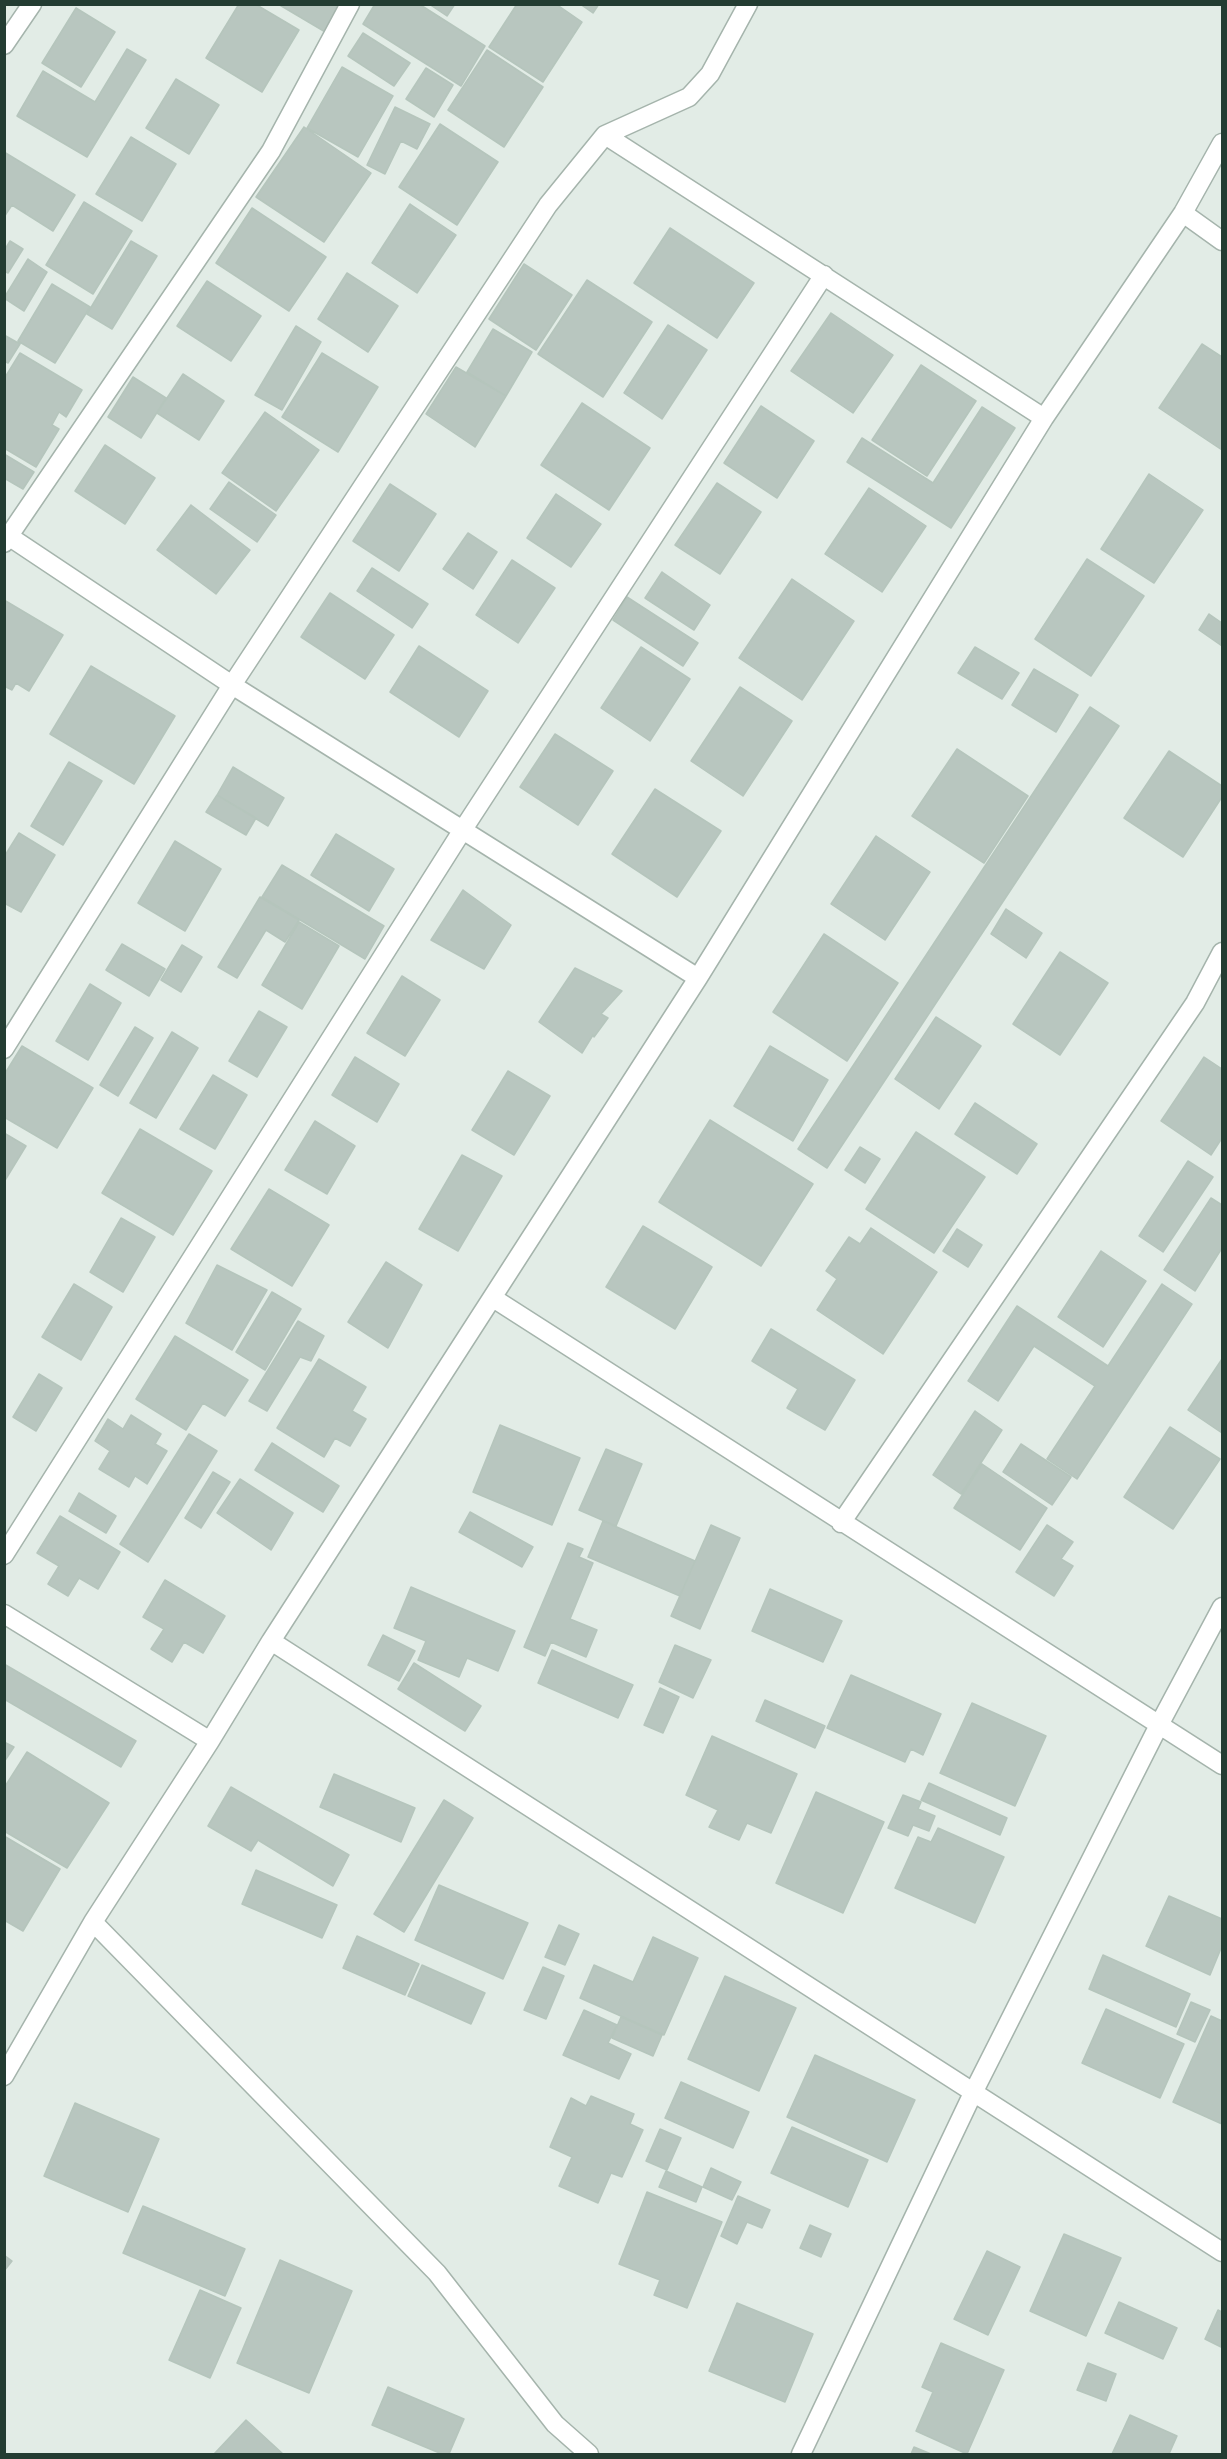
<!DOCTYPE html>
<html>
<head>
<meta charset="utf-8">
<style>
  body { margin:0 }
  #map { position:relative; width:1227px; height:2459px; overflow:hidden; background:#e2ece6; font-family:Overpass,sans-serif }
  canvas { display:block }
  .frame { position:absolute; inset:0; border:6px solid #233c32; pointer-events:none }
</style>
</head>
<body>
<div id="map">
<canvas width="1227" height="2459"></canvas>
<div class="frame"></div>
</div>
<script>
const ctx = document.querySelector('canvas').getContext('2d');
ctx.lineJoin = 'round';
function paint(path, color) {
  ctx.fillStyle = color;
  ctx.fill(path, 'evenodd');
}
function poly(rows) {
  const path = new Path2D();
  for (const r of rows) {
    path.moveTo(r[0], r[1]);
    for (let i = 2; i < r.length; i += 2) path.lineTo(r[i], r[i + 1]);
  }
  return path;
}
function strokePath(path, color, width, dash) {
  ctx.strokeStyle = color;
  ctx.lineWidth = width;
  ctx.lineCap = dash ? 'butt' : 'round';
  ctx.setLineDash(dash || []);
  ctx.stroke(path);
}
const building = poly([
  [239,4,255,4,299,30,262,92,206,58,239,4],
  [278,4,343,4,327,33,278,4],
  [375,4,419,4,485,46,461,86,363,24,375,4],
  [429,4,455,4,447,16,429,4],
  [517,4,556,4,582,22,543,82,489,47,517,4],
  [580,4,599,4,593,13,580,4],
  [76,8,115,32,81,87,42,63,76,8],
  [363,33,410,63,394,86,348,56,363,33],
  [127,49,146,60,87,157,17,116,43,71,95,102,127,49],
  [487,50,543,87,504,147,448,110,487,50],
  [342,67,393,96,358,157,307,128,342,67],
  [426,68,453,85,434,117,406,99,426,68],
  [176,79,219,105,189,154,146,128,176,79],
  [395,107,430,124,417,149,401,141,385,174,367,165,395,107],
  [440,124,498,162,457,225,399,187,440,124],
  [304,127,371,173,324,242,256,197,304,127],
  [131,137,176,164,142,221,96,194,131,137],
  [4,152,75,195,53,231,12,205,4,217,4,152],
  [84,202,132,231,93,294,46,265,84,202],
  [410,204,456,235,417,293,372,263,410,204],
  [252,208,326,257,289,311,216,263,252,208],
  [670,228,754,283,717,338,634,283,670,228],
  [10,241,23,249,8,273,4,271,4,251,10,241],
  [131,241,157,256,112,329,87,314,131,241],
  [28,259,47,272,24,311,4,298,28,259],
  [524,264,572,295,536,350,489,319,524,264],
  [347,273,398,306,368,352,318,319,347,273],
  [587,280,652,322,603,397,538,354,587,280],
  [207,281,261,316,231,361,177,326,207,281],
  [52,284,90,307,55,363,18,341,52,284],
  [831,313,893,355,853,413,791,371,831,313],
  [668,325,707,350,662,419,624,393,668,325],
  [296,326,321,342,282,410,255,395,296,326],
  [493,329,532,352,506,396,467,372,493,329],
  [4,335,20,344,8,363,4,361,4,335],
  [1202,344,1222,357,1222,450,1159,408,1202,344],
  [20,353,82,390,66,417,59,412,52,425,59,429,36,467,4,448,4,379,20,353],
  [322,353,378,387,338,452,282,417,322,353],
  [921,365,976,401,927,476,872,440,921,365],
  [456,367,506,396,475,447,426,414,456,367],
  [183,374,224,401,199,440,157,413,183,374],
  [133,377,166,398,141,438,108,417,133,377],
  [582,403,650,448,609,510,541,465,582,403],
  [761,406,814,441,777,498,724,463,761,406],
  [982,407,1015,428,951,528,847,462,862,438,933,483,982,407],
  [265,412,319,450,276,511,222,473,265,412],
  [105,445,155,478,125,524,75,491,105,445],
  [4,454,34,472,23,489,4,478,4,454],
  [1149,474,1203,510,1154,583,1101,549,1149,474],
  [229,482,276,515,257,542,210,509,229,482],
  [717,483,761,512,720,574,675,545,717,483],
  [390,484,436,514,399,571,353,541,390,484],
  [869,488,926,526,882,592,825,554,869,488],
  [556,494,601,524,571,567,527,538,556,494],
  [191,505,250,550,216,594,157,550,191,505],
  [468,533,497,552,473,589,443,569,468,533],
  [1087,559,1144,596,1091,676,1035,639,1087,559],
  [512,560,555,588,518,643,476,615,512,560],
  [372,568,428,604,412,628,357,591,372,568],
  [662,572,710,605,694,630,645,598,662,572],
  [792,579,854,621,802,700,739,658,792,579],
  [330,593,394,635,365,679,301,637,330,593],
  [627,597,698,643,683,666,613,620,627,597],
  [4,600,63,635,29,691,16,683,12,690,4,686,4,600],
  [1209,614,1222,623,1222,646,1199,630,1209,614],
  [419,646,488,691,459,737,390,692,419,646],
  [641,647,690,679,650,741,601,708,641,647],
  [975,647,1019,673,1002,699,958,673,975,647],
  [91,666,175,716,134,784,50,734,91,666],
  [1034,669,1078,695,1056,732,1012,705,1034,669],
  [740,687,792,721,743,796,691,761,740,687],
  [1090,707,1119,726,827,1168,798,1149,1090,707],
  [555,734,613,771,578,825,520,787,555,734],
  [957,749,1028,796,984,863,912,816,957,749],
  [1169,751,1222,786,1222,797,1183,857,1124,818,1169,751],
  [69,762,102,781,63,845,31,826,69,762],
  [233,767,284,798,268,826,217,795,233,767],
  [655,789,721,831,677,897,612,854,655,789],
  [217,795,256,818,246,835,206,812,217,795],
  [19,833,55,855,21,912,4,903,4,857,19,833],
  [336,834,394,869,369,911,311,875,336,834],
  [876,836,930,872,885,940,831,904,876,836],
  [175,841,221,869,185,931,138,903,175,841],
  [282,865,384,926,365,959,262,897,282,865],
  [463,890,511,925,484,969,431,940,463,890],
  [260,897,299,920,285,942,266,930,237,978,218,967,260,897],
  [1006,909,1042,933,1026,958,991,934,1006,909],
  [299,922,339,946,302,1009,262,985,299,922],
  [824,934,898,983,847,1061,773,1012,824,934],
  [122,944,165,969,149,996,106,970,122,944],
  [182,945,202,957,181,992,161,980,182,945],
  [1060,952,1108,983,1060,1055,1013,1024,1060,952],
  [575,968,622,991,601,1014,608,1018,594,1037,593,1035,582,1053,539,1022,575,968],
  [402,976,440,1000,405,1056,367,1033,402,976],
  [90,984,121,1003,88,1060,56,1041,90,984],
  [259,1011,287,1027,257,1077,229,1061,259,1011],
  [936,1017,981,1046,939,1109,895,1079,936,1017],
  [135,1027,153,1038,118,1096,100,1085,135,1027],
  [172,1032,198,1048,156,1118,130,1103,172,1032],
  [22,1046,93,1088,57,1148,4,1117,4,1075,22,1046],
  [770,1046,828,1080,793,1141,734,1106,770,1046],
  [355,1057,399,1084,377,1122,332,1095,355,1057],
  [1204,1057,1222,1069,1222,1138,1211,1155,1161,1121,1204,1057],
  [508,1071,550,1096,514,1155,472,1130,508,1071],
  [213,1075,247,1095,215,1149,180,1129,213,1075],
  [975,1103,1037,1144,1017,1174,955,1134,975,1103],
  [710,1120,813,1184,761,1266,659,1202,710,1120],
  [315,1121,355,1146,327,1194,285,1170,315,1121],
  [140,1129,212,1171,173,1235,102,1193,140,1129],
  [916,1132,985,1177,934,1253,866,1209,916,1132],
  [4,1133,26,1146,4,1182,4,1133],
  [860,1147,880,1159,865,1183,845,1170,860,1147],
  [462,1155,502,1176,458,1251,419,1229,462,1155],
  [1188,1161,1213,1177,1163,1252,1139,1236,1188,1161],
  [269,1189,329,1225,292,1286,231,1249,269,1189],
  [1211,1198,1222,1205,1222,1248,1195,1291,1164,1270,1211,1198],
  [121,1218,155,1237,123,1292,90,1272,121,1218],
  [643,1226,712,1267,675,1329,606,1287,643,1226],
  [871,1228,937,1272,883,1354,817,1310,837,1279,826,1271,849,1237,860,1244,871,1228],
  [957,1229,982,1245,968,1267,943,1251,957,1229],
  [1101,1251,1146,1281,1103,1347,1058,1317,1101,1251],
  [386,1262,422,1285,388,1348,348,1322,386,1262],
  [217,1265,267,1290,232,1350,186,1323,217,1265],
  [74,1284,112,1307,81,1360,42,1337,74,1284],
  [1162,1284,1192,1304,1077,1479,1047,1459,1095,1386,1034,1346,998,1401,968,1381,1017,1306,1108,1366,1162,1284],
  [272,1292,301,1309,265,1370,236,1352,272,1292],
  [298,1321,324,1336,311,1361,300,1357,267,1411,249,1401,298,1321],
  [771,1329,855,1380,825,1430,787,1408,798,1389,752,1361,771,1329],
  [175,1336,248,1380,225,1416,203,1403,186,1430,136,1399,175,1336],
  [319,1359,366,1387,352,1411,366,1419,350,1446,335,1438,324,1457,277,1428,319,1359],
  [1222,1359,1222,1433,1188,1410,1222,1359],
  [39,1374,62,1388,36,1431,13,1417,39,1374],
  [975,1411,1002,1430,961,1494,933,1475,975,1411],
  [131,1415,161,1434,155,1444,167,1451,147,1484,135,1476,129,1487,99,1469,110,1451,95,1441,108,1419,123,1429,131,1415],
  [500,1425,580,1458,552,1525,473,1492,500,1425],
  [1170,1427,1220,1459,1173,1529,1124,1497,1170,1427],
  [189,1434,217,1451,148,1562,120,1544,189,1434],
  [272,1443,339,1486,323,1512,255,1470,272,1443],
  [1021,1444,1071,1477,1052,1505,1003,1472,1021,1444],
  [606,1449,642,1464,616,1526,579,1510,606,1449],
  [982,1464,1047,1508,1020,1550,954,1508,982,1464],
  [213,1472,230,1482,201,1528,185,1518,213,1472],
  [240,1479,293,1513,271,1550,217,1513,240,1479],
  [79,1493,116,1516,106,1533,69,1511,79,1493],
  [470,1512,533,1547,522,1567,459,1532,470,1512],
  [60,1516,120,1552,98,1589,79,1578,68,1596,48,1584,59,1566,37,1553,60,1516],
  [603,1521,695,1561,680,1596,588,1557,603,1521],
  [711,1525,740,1538,700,1629,671,1616,711,1525],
  [1047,1525,1073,1542,1061,1559,1073,1566,1054,1596,1016,1572,1047,1525],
  [568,1543,583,1549,579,1557,593,1563,570,1619,597,1630,586,1657,551,1642,545,1656,524,1647,568,1543],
  [165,1580,225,1616,203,1653,184,1642,172,1662,151,1649,164,1629,143,1617,165,1580],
  [411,1587,515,1631,498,1671,467,1658,459,1677,418,1660,426,1641,394,1628,411,1587],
  [770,1589,842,1621,823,1662,752,1631,770,1589],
  [383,1635,415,1651,399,1681,368,1665,383,1635],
  [675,1645,711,1660,693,1698,659,1682,675,1645],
  [552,1650,633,1685,618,1718,538,1683,552,1650],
  [414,1663,481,1706,465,1731,398,1689,414,1663],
  [4,1664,136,1741,121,1767,4,1699,4,1664],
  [851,1675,941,1714,923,1755,911,1749,905,1762,827,1728,851,1675],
  [660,1688,679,1697,663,1733,644,1725,660,1688],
  [765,1700,825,1726,815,1748,756,1721,765,1700],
  [972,1703,1046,1736,1015,1806,940,1773,972,1703],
  [712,1736,797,1774,771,1833,747,1823,739,1840,709,1827,718,1810,686,1795,712,1736],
  [4,1742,14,1747,4,1762,4,1742],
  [27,1752,109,1803,67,1868,4,1831,4,1788,27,1752],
  [334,1774,415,1808,401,1842,320,1807,334,1774],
  [929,1783,1007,1818,1000,1835,921,1800,929,1783],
  [231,1787,349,1855,333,1886,258,1840,251,1851,208,1826,231,1787],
  [816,1792,884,1822,843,1913,776,1883,816,1792],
  [903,1795,921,1802,918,1809,935,1816,929,1831,913,1825,908,1836,888,1828,903,1795],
  [444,1800,473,1818,404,1932,374,1914,444,1800],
  [938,1828,1004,1857,975,1923,895,1888,918,1837,931,1842,938,1828],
  [4,1836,60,1869,23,1931,4,1920,4,1836],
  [256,1870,337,1905,322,1938,242,1904,256,1870],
  [439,1885,528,1923,503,1979,415,1940,439,1885],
  [1169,1896,1222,1919,1222,1946,1210,1975,1146,1946,1169,1896],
  [559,1925,579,1934,565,1965,545,1957,559,1925],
  [357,1936,419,1964,405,1995,343,1968,357,1936],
  [653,1937,698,1958,664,2035,580,1998,594,1965,633,1982,653,1937],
  [1103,1955,1190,1994,1176,2027,1089,1989,1103,1955],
  [422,1965,485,1993,471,2024,408,1996,422,1965],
  [543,1967,564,1976,546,2019,524,2010,543,1967],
  [725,1976,796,2008,759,2091,688,2059,725,1976],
  [1191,2002,1210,2010,1195,2042,1177,2034,1191,2002],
  [1106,2009,1184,2044,1160,2098,1082,2063,1106,2009],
  [584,2010,617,2025,608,2043,631,2054,619,2079,563,2055,584,2010],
  [1211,2016,1222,2021,1222,2124,1173,2102,1211,2016],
  [621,2017,662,2035,653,2056,612,2038,621,2017],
  [815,2055,915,2100,887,2162,787,2117,815,2055],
  [681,2082,749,2112,733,2148,665,2118,681,2082],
  [591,2096,634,2114,630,2124,643,2130,622,2177,611,2173,598,2203,559,2186,572,2157,550,2147,571,2098,586,2106,591,2096],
  [75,2103,159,2139,128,2212,44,2176,75,2103],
  [792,2127,868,2160,848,2207,771,2173,792,2127],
  [660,2129,681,2138,667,2170,646,2161,660,2129],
  [711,2168,741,2182,732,2200,703,2187,711,2168],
  [666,2171,702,2187,696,2202,659,2187,666,2171],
  [647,2192,722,2222,687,2308,654,2295,660,2280,619,2264,647,2192],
  [738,2196,770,2210,762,2228,747,2222,737,2244,721,2236,738,2196],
  [143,2206,245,2249,225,2296,123,2253,143,2206],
  [810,2225,831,2234,821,2257,800,2248,810,2225],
  [1064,2234,1121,2258,1086,2336,1030,2311,1064,2234],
  [987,2251,1020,2267,988,2335,954,2319,987,2251],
  [4,2255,12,2261,4,2271,4,2255],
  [280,2260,352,2291,309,2393,237,2363,280,2260],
  [200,2290,241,2308,210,2378,169,2360,200,2290],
  [1119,2302,1177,2328,1163,2359,1105,2333,1119,2302],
  [737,2303,813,2334,785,2402,709,2371,737,2303],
  [1218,2310,1222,2312,1221,2347,1205,2339,1218,2310],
  [941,2343,1004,2370,967,2454,916,2431,933,2392,922,2387,941,2343],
  [1088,2363,1116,2374,1106,2401,1077,2390,1088,2363],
  [388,2387,464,2419,449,2454,442,2454,372,2425,388,2387],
  [1130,2415,1177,2436,1169,2454,1112,2454,1130,2415],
  [246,2420,283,2454,214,2454,246,2420],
  [914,2447,931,2454,911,2454,914,2447]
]);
const minor = poly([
  [4,45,32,4],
  [605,135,1044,418],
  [1183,213,1222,241],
  [4,533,232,685,698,978],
  [4,543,271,151,350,4],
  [4,1049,232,685,548,205,605,135,689,97,710,74,748,4],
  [493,1298,1222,1765],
  [841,1523,1195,1003,1222,952],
  [4,1555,462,831,824,275],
  [4,1614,210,1741],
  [271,1641,1222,2252],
  [93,1922,437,2273,555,2424,589,2454],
  [4,2076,93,1922,210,1741,271,1641,698,978,1044,418,1183,213,1222,143],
  [801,2454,973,2093,1159,1725,1222,1607]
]);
paint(building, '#b8c6bf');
strokePath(building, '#b5c5bc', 1.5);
strokePath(minor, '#a5b4ac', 21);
strokePath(minor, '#fff', 18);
</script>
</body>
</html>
